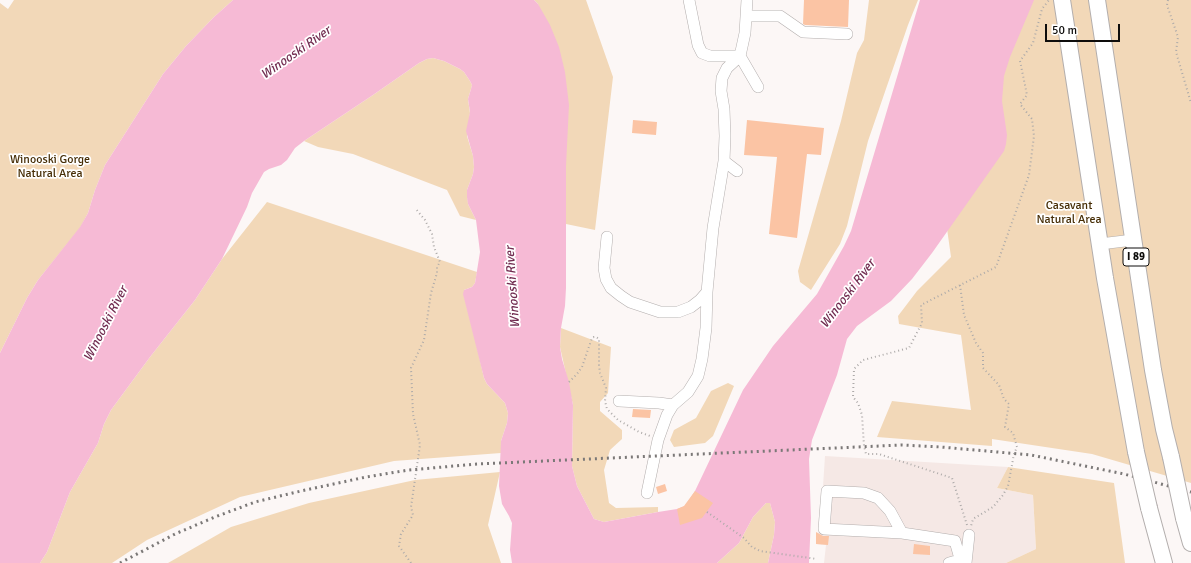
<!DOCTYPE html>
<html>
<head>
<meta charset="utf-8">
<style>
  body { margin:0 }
  #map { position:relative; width:1191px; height:563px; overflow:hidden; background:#fcf7f6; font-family:Signika,sans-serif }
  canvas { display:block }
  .scale { position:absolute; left:1045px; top:24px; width:75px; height:18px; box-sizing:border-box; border:2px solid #0e0d0c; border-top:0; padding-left:5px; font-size:12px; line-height:14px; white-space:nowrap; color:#0e0d0c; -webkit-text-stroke:3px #fff; paint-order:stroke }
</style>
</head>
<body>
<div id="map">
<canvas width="1191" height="563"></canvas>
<div class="scale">50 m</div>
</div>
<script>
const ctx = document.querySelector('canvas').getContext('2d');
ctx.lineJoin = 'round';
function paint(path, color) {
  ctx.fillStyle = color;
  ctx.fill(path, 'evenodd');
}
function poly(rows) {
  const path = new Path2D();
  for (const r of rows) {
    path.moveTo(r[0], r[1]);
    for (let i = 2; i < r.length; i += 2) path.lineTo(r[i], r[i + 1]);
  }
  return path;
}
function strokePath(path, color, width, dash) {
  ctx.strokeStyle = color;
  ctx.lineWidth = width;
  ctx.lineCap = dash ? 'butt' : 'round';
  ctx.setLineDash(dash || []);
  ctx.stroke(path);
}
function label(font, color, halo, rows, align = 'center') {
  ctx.font = font + ' Signika,sans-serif';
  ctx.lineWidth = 3.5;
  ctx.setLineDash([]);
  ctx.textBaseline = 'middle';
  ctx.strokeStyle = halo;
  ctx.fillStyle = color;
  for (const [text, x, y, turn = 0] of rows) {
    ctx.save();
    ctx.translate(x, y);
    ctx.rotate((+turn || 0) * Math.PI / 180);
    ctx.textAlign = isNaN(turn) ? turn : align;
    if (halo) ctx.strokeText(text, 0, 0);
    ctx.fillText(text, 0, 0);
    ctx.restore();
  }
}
const built = poly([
  [825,456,1008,467,997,488,1033,495,1036,549,1006,563,824,563,826,545,816,544,816,533,820,532]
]);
const green = poly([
  [14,0,233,0,214,17,186,46,163,74,105,165,95,190,88,213,80,228,38,280,27,298,0,353,0,3,8,9],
  [534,0,586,0,613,77,595,230,566,224,566,166,538,4],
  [869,0,918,0,908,25,868,141,847,226,840,244,811,290,800,282,798,271,841,121,857,53,864,40],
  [980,0,1191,0,1191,483,1092,454,992,439,992,446,877,437,892,401,971,410,961,335,899,324,898,316,917,291,951,257,943,200],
  [433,58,444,61,460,69,464,72,470,81,472,85,471,89,468,99,470,113,467,136,473,156,474,167,473,174,467,190,468,204,476,220,460,216,447,190,353,154,318,147,304,141,373,95,419,63,427,59],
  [267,202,477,272,475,283,472,287,464,290,484,378,487,384,505,403,508,413,507,423,501,441,501,453,394,461,240,497,147,540,112,563,40,563,47,552,70,492,98,443,104,424,111,410,150,357,195,300,222,259],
  [561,328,611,347,608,393,600,402,600,411,622,430,622,439,610,450,604,470,609,503,616,508,658,507,658,512,604,522,594,519,577,486,572,466,573,405,560,347],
  [728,383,734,386,713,436,705,443,674,447,670,440,674,430,696,418,711,391],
  [1008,467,1114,483,1125,563,1006,563,1036,549,1033,495,997,488],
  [500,472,488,525,501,563,168,563,231,527,309,503,415,480],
  [766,503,770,503,775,522,774,535,768,563,717,563,739,543,753,517]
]);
const water = poly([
  [233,0,534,0,538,4,550,25,559,47,565,72,569,105,566,166,566,288,565,306,561,328,560,347,562,359,569,382,573,405,572,466,577,486,594,519,604,522,658,512,677,509,685,506,695,491,743,390,773,346,817,294,844,246,851,231,920,0,1034,0,1010,57,1004,76,1002,101,1007,135,1006,144,1004,151,932,253,912,279,891,301,857,326,847,339,837,375,812,440,809,459,811,518,809,563,768,563,774,535,775,522,770,503,766,503,753,517,739,543,717,563,512,563,510,550,512,523,509,516,502,504,499,486,501,441,507,423,508,413,505,403,487,384,484,378,463,294,464,290,472,287,475,283,480,252,476,220,468,204,467,197,467,190,473,174,474,167,473,156,466,131,470,112,468,99,471,89,472,85,470,81,464,72,460,69,444,61,433,58,427,59,419,63,373,95,304,141,295,148,287,160,281,165,269,169,264,172,252,193,247,207,222,259,195,300,150,357,111,410,104,424,98,443,70,492,47,552,40,563,0,563,0,353,27,298,38,280,80,227,88,213,95,190,105,165,163,74,186,46,214,17]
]);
const building = poly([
  [804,0,849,0,848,27,805,25,803,24],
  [633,120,657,122,656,135,632,133],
  [747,120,824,128,821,155,807,154,797,238,769,234,777,157,744,155],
  [633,409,651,410,650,418,632,417],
  [665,484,667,491,658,494,656,487],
  [695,491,713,503,702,518,680,525,677,509,684,506],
  [816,532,823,536,829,536,828,545,816,544],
  [914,544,930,546,930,555,913,554]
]);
const path = poly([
  [1168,0,1167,5,1178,37,1176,52,1191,103],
  [960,285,964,315,976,343,983,353,983,368,999,385,1004,399,1009,404,1005,427,1013,433,1017,447,1014,454,1008,486,1003,495,993,507,973,519,971,526],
  [569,382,577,374,582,367,592,338,594,337,596,337,599,339,599,365,600,373,606,388,605,401,607,409,618,420,639,432,650,436],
  [707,512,744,538,752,547,760,551,817,559],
  [967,525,952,478,879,454,866,454,864,446,862,415,858,403,853,397,854,369,863,360,909,348,922,323,921,305,996,267,1029,175,1034,136,1032,119,1020,104,1027,95,1020,61,1033,43,1042,9,1049,0],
  [411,563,399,546,401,534,413,515,411,507,420,445,413,414,411,368,424,340,431,293,437,273,437,267,440,262,434,247,432,234,425,220,415,208]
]);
const minor = poly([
  [689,0,698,45,702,53,710,56,740,56],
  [747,16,780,16,803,32,847,34],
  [740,56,745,33,747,0],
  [740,56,758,87],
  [724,161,737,171],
  [607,237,604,268,606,279,611,288,621,296,630,302,660,312,678,312,691,307,700,300,707,292],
  [1100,244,1133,240],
  [619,401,659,403,673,405],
  [647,493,658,440,667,415,673,405,688,392,698,376,702,359,706,328,707,292,713,228,724,161,725,136,724,109,721,91,722,78,727,68,740,56],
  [902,533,890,511,878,498,864,493,827,491,824,529,902,533,955,541,961,562],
  [949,563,956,561,964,563],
  [966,563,969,535]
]);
const highway = poly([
  [1062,0,1105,278,1136,452],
  [1097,0,1153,370,1164,429,1171,457],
  [1149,508,1164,563],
  [1184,518,1191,543]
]);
const rail = poly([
  [120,563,175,534,215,517,255,502,301,491,366,477,409,470,477,464,902,445,941,447,1031,455,1124,474,1191,492]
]);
const highwayBridge = poly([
  [1136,452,1149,508],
  [1171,457,1184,518]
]);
const shields = [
  [1136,257,26]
];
const shieldNames = [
  ["I 89",1136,257]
];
const parkNames = [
  ["Winooski Gorge",50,160],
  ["Natural Area",50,174],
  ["Casavant",1069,206],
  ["Natural Area",1069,220]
];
const waterNames = [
  ["Winooski River",296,53,-35],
  ["Winooski River",513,287,-94],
  ["Winooski River",848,294,-53],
  ["Winooski River",106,324,-63]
];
paint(built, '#f5e8e5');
paint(green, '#f2d8b8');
paint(water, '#f6bad5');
paint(building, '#fbc4a4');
strokePath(minor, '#b3aead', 12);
strokePath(highway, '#b3aead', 18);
strokePath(path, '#adaaa9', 2, [1, 3]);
strokePath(minor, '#fff', 11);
strokePath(highway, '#fff', 16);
strokePath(rail, '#7b7877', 3, [2, 4]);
strokePath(highwayBridge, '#b3aead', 18, []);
strokePath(highwayBridge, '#fff', 16);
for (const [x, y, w] of shields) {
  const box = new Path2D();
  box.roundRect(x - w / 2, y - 9, w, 18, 3);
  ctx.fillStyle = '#fff';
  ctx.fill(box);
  strokePath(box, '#0e0d0c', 1);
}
label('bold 11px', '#0e0d0c', null, shieldNames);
label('12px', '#462d05', '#fff', parkNames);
label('italic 13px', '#722d51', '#fff', waterNames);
</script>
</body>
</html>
